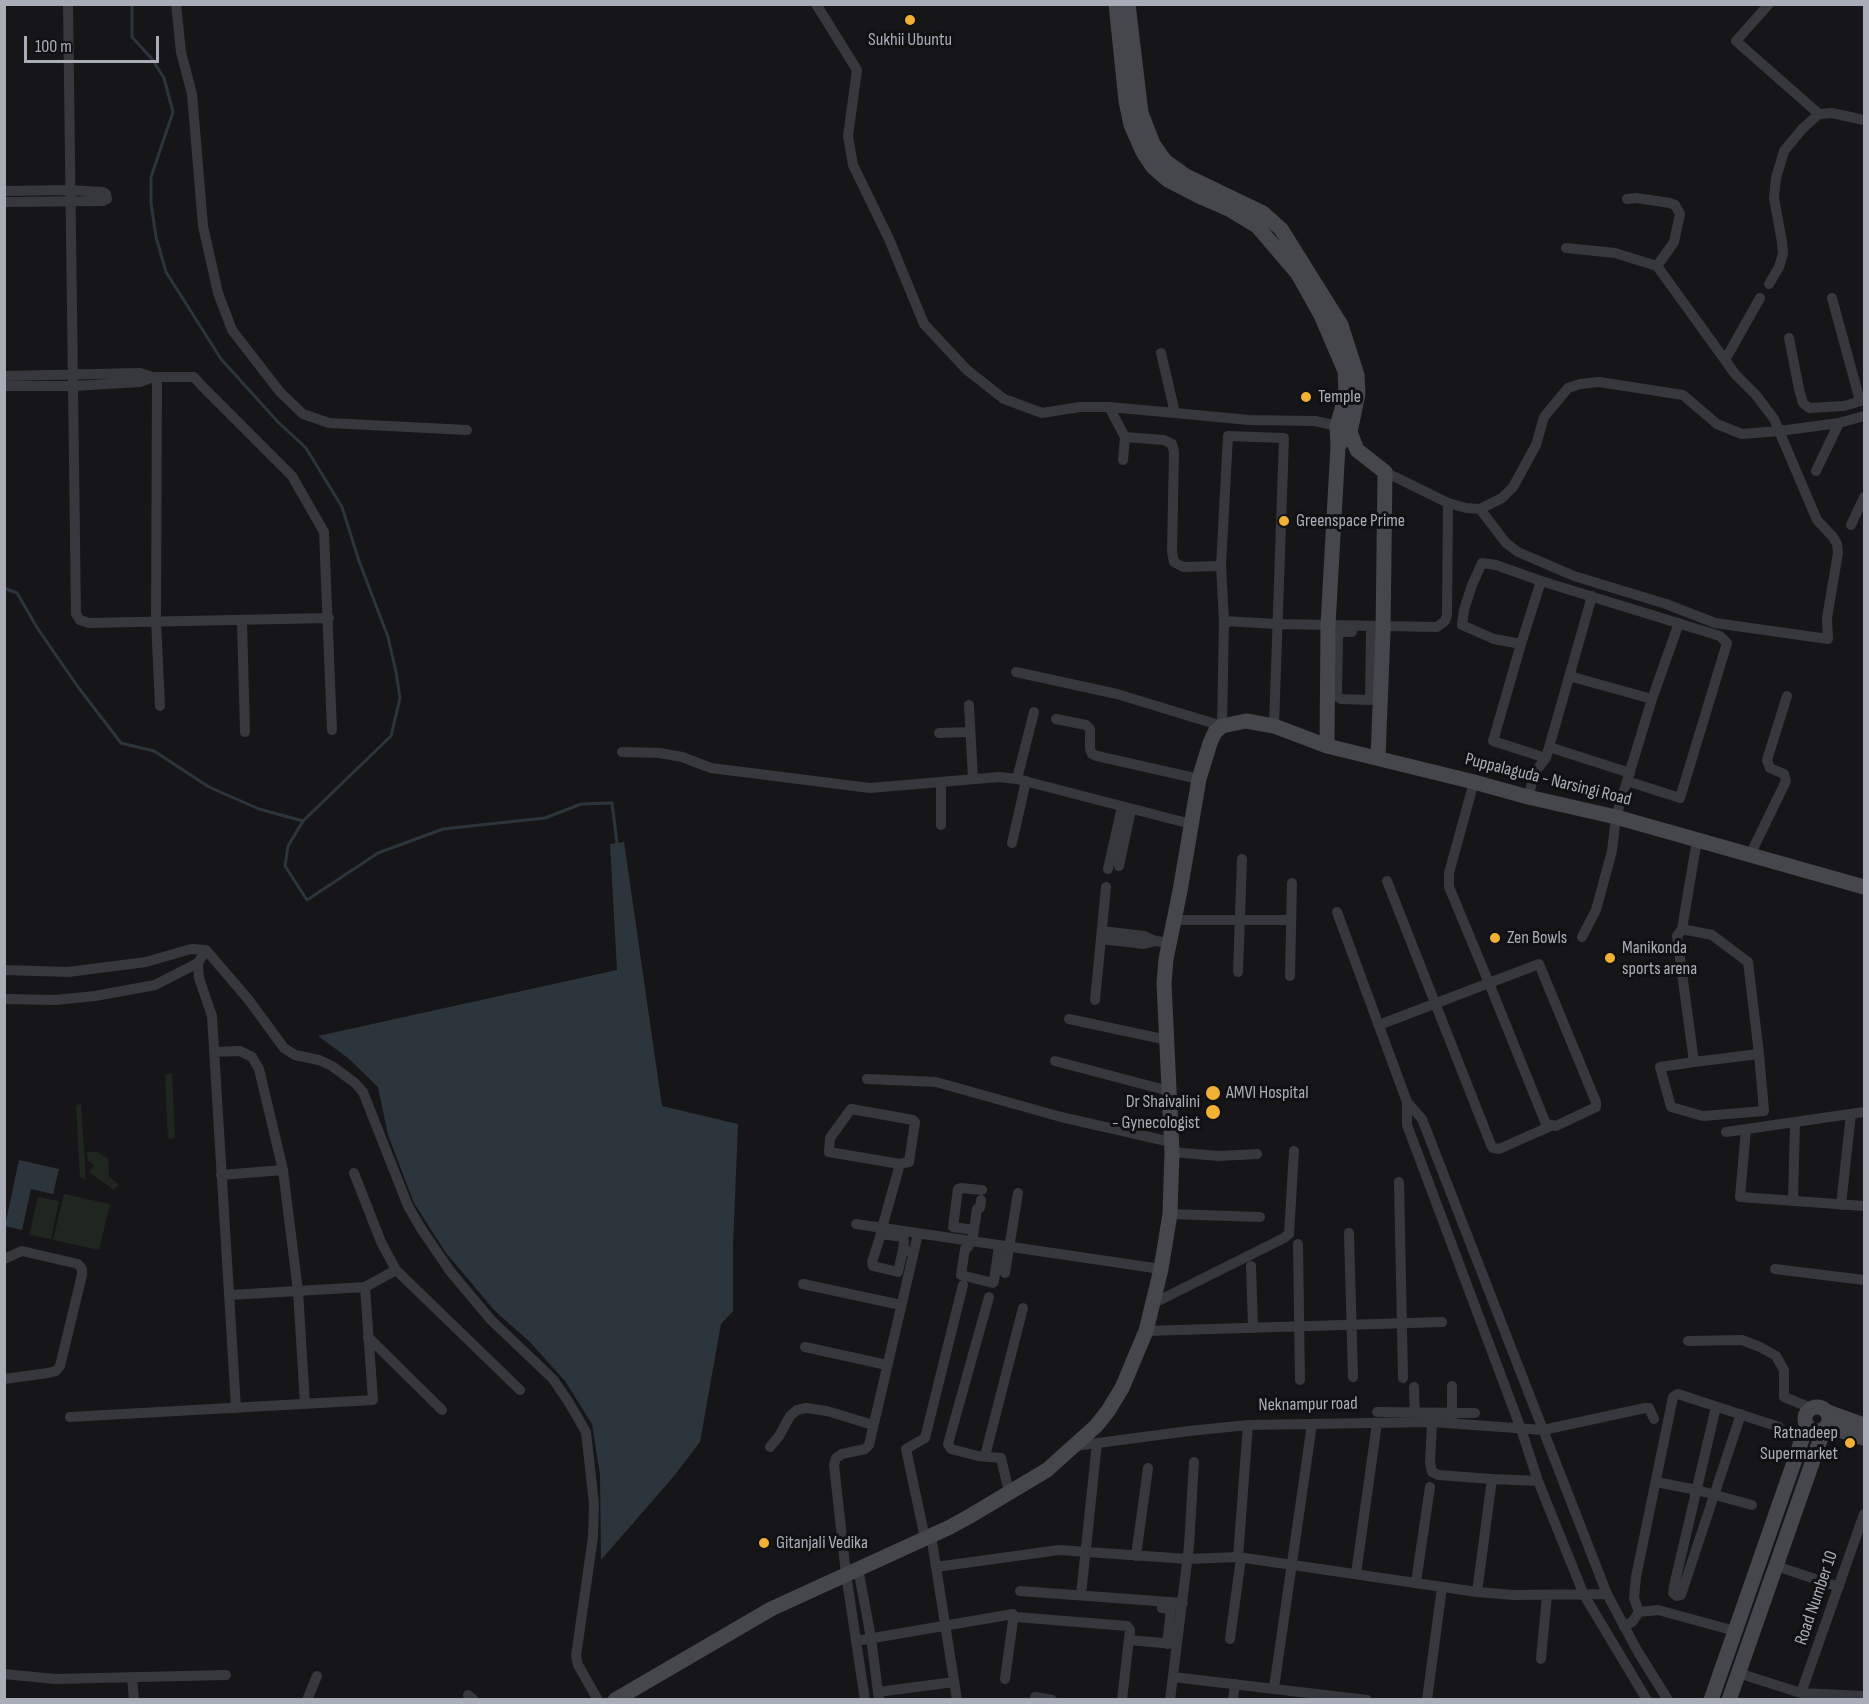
<!DOCTYPE html>
<html>
<head>
<meta charset="utf-8">
<style>
  body { margin:0 }
  #map { position:relative; width:1869px; height:1704px; overflow:hidden; background:#161618; font-family:"Sofia Sans Condensed",sans-serif }
  canvas { display:block }
  .frame { position:absolute; inset:0; border:6px solid #a8adb8; pointer-events:none }
  .scale { position:absolute; left:24px; top:36px; width:135px; height:27px; box-sizing:border-box; border:3px solid #a8adb8; border-top:0; padding-left:8px; font-size:18px; line-height:21px; white-space:nowrap; color:#a8adb8; -webkit-text-stroke:4px #111113; paint-order:stroke }
</style>
</head>
<body>
<div id="map">
<canvas width="1869" height="1704"></canvas>
<div class="frame"></div>
<div class="scale">100 m</div>
</div>
<script>
const ctx = document.querySelector('canvas').getContext('2d');
ctx.lineJoin = 'round';
function paint(path, color) {
  ctx.fillStyle = color;
  ctx.fill(path, 'evenodd');
}
function poly(rows) {
  const path = new Path2D();
  for (const r of rows) {
    if (r.length === 3) {
      path.moveTo(r[0] + r[2], r[1]);
      path.arc(r[0], r[1], r[2], 0, 2 * Math.PI);
      continue;
    }
    path.moveTo(r[0], r[1]);
    for (let i = 2; i < r.length; i += 2) path.lineTo(r[i], r[i + 1]);
  }
  return path;
}
function strokePath(path, color, width, dash) {
  ctx.strokeStyle = color;
  ctx.lineWidth = width;
  ctx.lineCap = dash ? 'butt' : 'round';
  ctx.setLineDash(dash || []);
  ctx.stroke(path);
}
function label(font, color, halo, rows, align = 'center') {
  ctx.font = font + ' "Sofia Sans Condensed",sans-serif';
  ctx.lineWidth = 6;
  ctx.setLineDash([]);
  ctx.textBaseline = 'middle';
  ctx.strokeStyle = halo;
  ctx.fillStyle = color;
  for (const [text, x, y, turn = 0] of rows) {
    ctx.save();
    ctx.translate(x, y);
    ctx.rotate((+turn || 0) * Math.PI / 180);
    ctx.textAlign = isNaN(turn) ? turn : align;
    if (halo) ctx.strokeText(text, 0, 0);
    ctx.fillText(text, 0, 0);
    ctx.restore();
  }
}
const green = poly([
  [165,1074,172,1074,175,1138,168,1139],
  [81,1104,86,1180,80,1177,76,1105],
  [87,1152,97,1152,108,1158,109,1177,119,1184,114,1190,89,1172,94,1165,88,1161],
  [64,1194,110,1204,99,1250,53,1240],
  [38,1197,59,1201,51,1239,29,1235]
]);
const water = poly([
  [624,842,662,1106,738,1124,733,1247,733,1311,721,1324,700,1442,674,1476,601,1560,600,1475,592,1424,565,1381,530,1342,495,1311,446,1253,414,1203,388,1135,378,1087,348,1058,318,1036,617,970,610,844],
  [19,1160,59,1169,53,1194,31,1189,22,1230,5,1226]
]);
const stream = poly([
  [132,4,132,37,152,59,164,78,173,112,151,177,151,203,156,237,166,272,221,359,278,422,306,448,342,507,359,561,388,637,396,672,400,698,391,736,303,821,288,846,285,866,307,900,378,853,443,829,545,818,581,804,612,803,617,843],
  [4,588,17,593,38,629,78,687,121,743,154,751,209,787,259,809,303,821]
]);
const street = poly([
  [68,4,76,614,80,620,89,623,329,618],
  [176,4,181,52,192,94,203,226,218,293,232,330,280,392,303,414,329,423,467,430],
  [816,4,857,70,848,136,853,165,889,239,924,324,967,370,1004,399,1042,413,1080,407,1109,407,1175,413],
  [1819,114,1832,113,1864,120],
  [4,191,70,190,103,192,106,194,107,199,103,201,4,202],
  [1627,199,1636,198,1670,203,1675,205,1680,214,1674,242,1657,266],
  [1566,248,1615,253,1657,266,1725,360],
  [1769,284,1779,267,1783,254,1782,242,1774,198,1776,178,1784,151,1803,128,1819,114,1736,41,1769,4],
  [1832,298,1860,401],
  [1789,338,1799,389,1803,403,1809,408,1844,406,1864,400],
  [1161,353,1175,413,1249,420,1315,421,1337,426],
  [4,376,140,373,153,377,194,377,202,386,292,476,324,532,332,730],
  [157,377,156,620,160,706],
  [4,386,73,386,140,382,153,377],
  [1109,407,1125,437,1123,460],
  [1125,437,1164,440,1172,444,1174,452,1172,552,1174,562,1183,567,1221,566,1224,621,1276,624,1437,627,1445,621,1447,615,1448,503],
  [1816,471,1839,423],
  [1385,472,1448,503,1466,508,1480,509,1502,498,1513,487,1536,445,1544,417,1568,388,1580,384,1599,382,1683,395,1717,424,1742,434,1779,431,1839,423,1864,416],
  [1480,509,1506,543,1518,552,1574,576,1666,604,1715,623,1828,639,1827,618,1838,553,1837,544,1833,537,1817,520,1774,419,1756,395,1735,374,1725,360,1760,298],
  [1851,525,1864,497],
  [1221,566,1228,436,1284,438,1274,726],
  [1541,581,1521,644,1494,639,1462,625,1464,610,1472,585,1482,563,1496,565,1541,581,1720,636,1727,643,1680,798,1627,781],
  [242,621,245,732],
  [1352,632,1341,632,1338,636,1337,696,1341,699,1370,700,1371,632],
  [1521,644,1493,741,1546,758],
  [1016,672,1117,694,1222,726,1224,621],
  [1569,676,1652,699],
  [969,705,973,779],
  [1034,712,1017,779,1191,824],
  [1056,719,1086,725,1090,729,1090,749,1092,754,1097,756,1199,779],
  [939,733,970,732],
  [1549,747,1630,773],
  [622,752,660,753,682,757,711,768,870,788,999,777,1017,779],
  [941,782,941,825],
  [1528,797,1535,772,1546,758,1592,596],
  [1012,843,1026,781],
  [1750,855,1786,781,1784,774,1770,768,1767,760,1787,696],
  [1119,866,1131,810],
  [1108,869,1122,807],
  [1387,881,1491,1145,1493,1148,1499,1149,1551,1126],
  [1337,912,1407,1102,1422,1119,1607,1594,1638,1652,1668,1700],
  [1173,920,1290,920],
  [1682,929,1712,935,1748,962,1759,1054],
  [1102,931,1144,936,1156,941,1169,943],
  [1582,937,1596,910,1612,851,1616,817,1652,699,1679,623],
  [1101,939,1144,944,1156,941],
  [198,963,199,978,212,1016,236,1408],
  [4,970,68,972,146,962,191,949,206,950,248,999,284,1048,295,1055,319,1060,332,1066,355,1083,363,1092,408,1206,422,1230,450,1271,491,1320,553,1379,568,1401,586,1432,594,1504,593,1537,576,1656,578,1665,598,1700],
  [1238,972,1242,859],
  [1290,976,1292,883],
  [4,999,55,1000,95,996,155,985,198,963,201,958],
  [1095,1000,1106,887],
  [1069,1019,1167,1040],
  [1379,1025,1489,983,1539,964,1596,1102,1596,1107,1556,1126,1546,1124,1489,983,1449,887,1449,873,1474,782],
  [214,1052,240,1051,252,1057,259,1069,283,1170,298,1291,305,1404],
  [1055,1061,1169,1091],
  [1694,1062,1759,1054,1764,1111,1703,1116,1671,1107,1660,1067,1694,1062,1677,936,1682,929,1697,840],
  [867,1079,936,1082,1061,1117,1171,1142],
  [1407,1102,1407,1125,1521,1429,1538,1481,1584,1595,1647,1700],
  [1746,1129,1740,1197,1864,1206],
  [1726,1132,1864,1112],
  [1172,1152,1218,1156,1257,1154],
  [221,1175,283,1170],
  [1399,1182,1403,1378],
  [1793,1201,1795,1122],
  [1841,1205,1851,1114],
  [1170,1214,1260,1217],
  [856,1224,1161,1269],
  [882,1228,900,1164,909,1162,915,1122,913,1120,851,1109,830,1138,829,1152,900,1164],
  [974,1230,953,1227,958,1189,961,1188,982,1190],
  [1349,1233,1353,1377],
  [973,1236,977,1209,980,1208,981,1200],
  [969,1242,968,1247,965,1249,961,1275,993,1283,994,1281,999,1246],
  [1298,1244,1300,1380],
  [903,1250,904,1242,903,1237,881,1234,872,1262,873,1266,898,1272,903,1250,913,1252],
  [4,1259,22,1251,78,1264,82,1269,82,1275,60,1366,56,1371,48,1373,4,1379],
  [1251,1266,1253,1328],
  [1775,1269,1864,1280],
  [396,1270,520,1390],
  [1005,1273,1018,1193],
  [803,1284,901,1305],
  [230,1295,365,1287,396,1270,381,1242,354,1173],
  [989,1297,948,1444,951,1449,978,1456,1001,1458,1009,1492],
  [1154,1303,1284,1238,1289,1234,1294,1151],
  [1146,1331,1442,1322],
  [368,1337,442,1410],
  [1688,1341,1742,1340,1760,1347,1776,1356,1784,1370,1784,1397,1811,1408],
  [805,1347,887,1365],
  [1414,1387,1415,1420],
  [1716,1407,1674,1586,1673,1593,1677,1596,1681,1595,1741,1414],
  [1377,1412,1475,1413],
  [70,1417,373,1400,365,1287],
  [1452,1420,1452,1386],
  [1432,1422,1430,1463,1432,1472,1438,1475,1492,1479],
  [1075,1446,1189,1431,1248,1425,1432,1422,1543,1430,1645,1408,1649,1408,1654,1419],
  [770,1447,779,1436,790,1416,797,1410,806,1408,827,1411,873,1425],
  [985,1456,1023,1308],
  [1656,1482,1697,1490,1752,1505],
  [931,1535,957,1700],
  [925,1538,906,1449,925,1438,963,1285],
  [1136,1556,1148,1468],
  [1238,1557,1248,1425],
  [1776,1566,1839,1587],
  [936,1567,1059,1550,1188,1559,1238,1557,1477,1592,1513,1595,1607,1594],
  [858,1568,871,1638,879,1700],
  [1356,1574,1377,1423],
  [1416,1582,1430,1487],
  [1020,1591,1183,1603],
  [1477,1592,1492,1479,1538,1481],
  [1081,1595,1097,1443],
  [1162,1605,1162,1608,1171,1609,1167,1644],
  [1639,1612,1658,1610,1735,1631],
  [1624,1627,1633,1621,1639,1612,1634,1598,1636,1577,1673,1397,1678,1394,1779,1427],
  [1230,1639,1241,1558],
  [1129,1640,1174,1644],
  [856,1641,1013,1614],
  [1541,1659,1547,1595],
  [1738,1673,1801,1693,1864,1696],
  [4,1674,55,1679,226,1675],
  [132,1677,134,1700],
  [1173,1677,1367,1700],
  [1005,1679,1013,1620,1016,1617,1127,1626,1130,1630,1122,1700],
  [1274,1688,1312,1424],
  [878,1692,954,1682],
  [1801,1693,1864,1514],
  [468,1695,474,1700],
  [307,1700,317,1676],
  [865,1700,846,1574,834,1465,836,1458,842,1454,865,1449,869,1445,918,1234],
  [1035,1700,1035,1697,1052,1700],
  [1170,1700,1189,1546,1194,1462],
  [1233,1700,1235,1684],
  [1427,1700,1442,1587]
]);
const secondary = poly([
  [1116,4,1126,101,1131,125,1143,152,1153,167,1168,180,1199,196,1229,209,1257,226,1298,274,1321,315,1345,371,1346,395,1337,426,1338,446,1328,625,1327,746],
  [1128,4,1141,113,1153,144,1165,161,1186,176,1263,213,1281,229,1341,325,1357,375,1358,394,1350,432,1338,446],
  [1343,429,1350,432,1357,450,1385,472,1383,632,1378,757],
  [1817,1419,12],
  [1828,1412,1864,1425],
  [1827,1426,1864,1438],
  [615,1700,771,1609,950,1527,970,1516,1047,1470,1096,1426,1108,1411,1122,1388,1146,1331,1161,1269,1170,1214,1172,1152,1164,983,1166,959,1180,891,1199,779,1210,743,1215,732,1222,726,1246,721,1274,726,1327,746,1474,782,1528,797,1616,817,1864,887],
  [1711,1700,1807,1425],
  [1729,1700,1824,1429]
]);
const markers = [
  [910,20,6,"#f2b134"],
  [1306,397,6,"#f2b134"],
  [1284,521,6,"#f2b134"],
  [1495,938,6,"#f2b134"],
  [1610,958,6,"#f2b134"],
  [1213,1093,8,"#f2b134"],
  [1213,1112,8,"#f2b134"],
  [1850,1443,6,"#f2b134"],
  [764,1543,6,"#f2b134"]
];
const poiNames = [
  ["Sukhii Ubuntu",910,40,"center"],
  ["Temple",1318,397],
  ["Greenspace Prime",1296,521],
  ["Zen Bowls",1507,938],
  ["Manikonda",1622,948],
  ["sports arena",1622,969],
  ["AMVI Hospital",1226,1093],
  ["Dr Shaivalini",1200,1102,"right"],
  ["- Gynecologist",1200,1123,"right"],
  ["Ratnadeep",1838,1433,"right"],
  ["Supermarket",1838,1454,"right"],
  ["Gitanjali Vedika",776,1543]
];
const streetNames = [
  ["Puppalaguda - Narsingi Road",1548,780,14],
  ["Neknampur road",1308,1405,-1],
  ["Road Number 10",1817,1598,-71]
];
paint(green, '#1e261f');
paint(water, '#2c353c');
strokePath(stream, '#2c353c', 3);
strokePath(street, '#37383d', 10);
strokePath(secondary, '#45474d', 15);
for (const [x, y, r, color] of markers) {
  const dot = new Path2D();
  dot.arc(x, y, r, 0, 2 * Math.PI);
  ctx.fillStyle = color;
  ctx.fill(dot);
  strokePath(dot, '#111113', 2);
}
label('18px', '#a8adb8', '#111113', poiNames, 'left');
label('18px', '#a8adb8', '#111113', streetNames);
</script>
</body>
</html>
